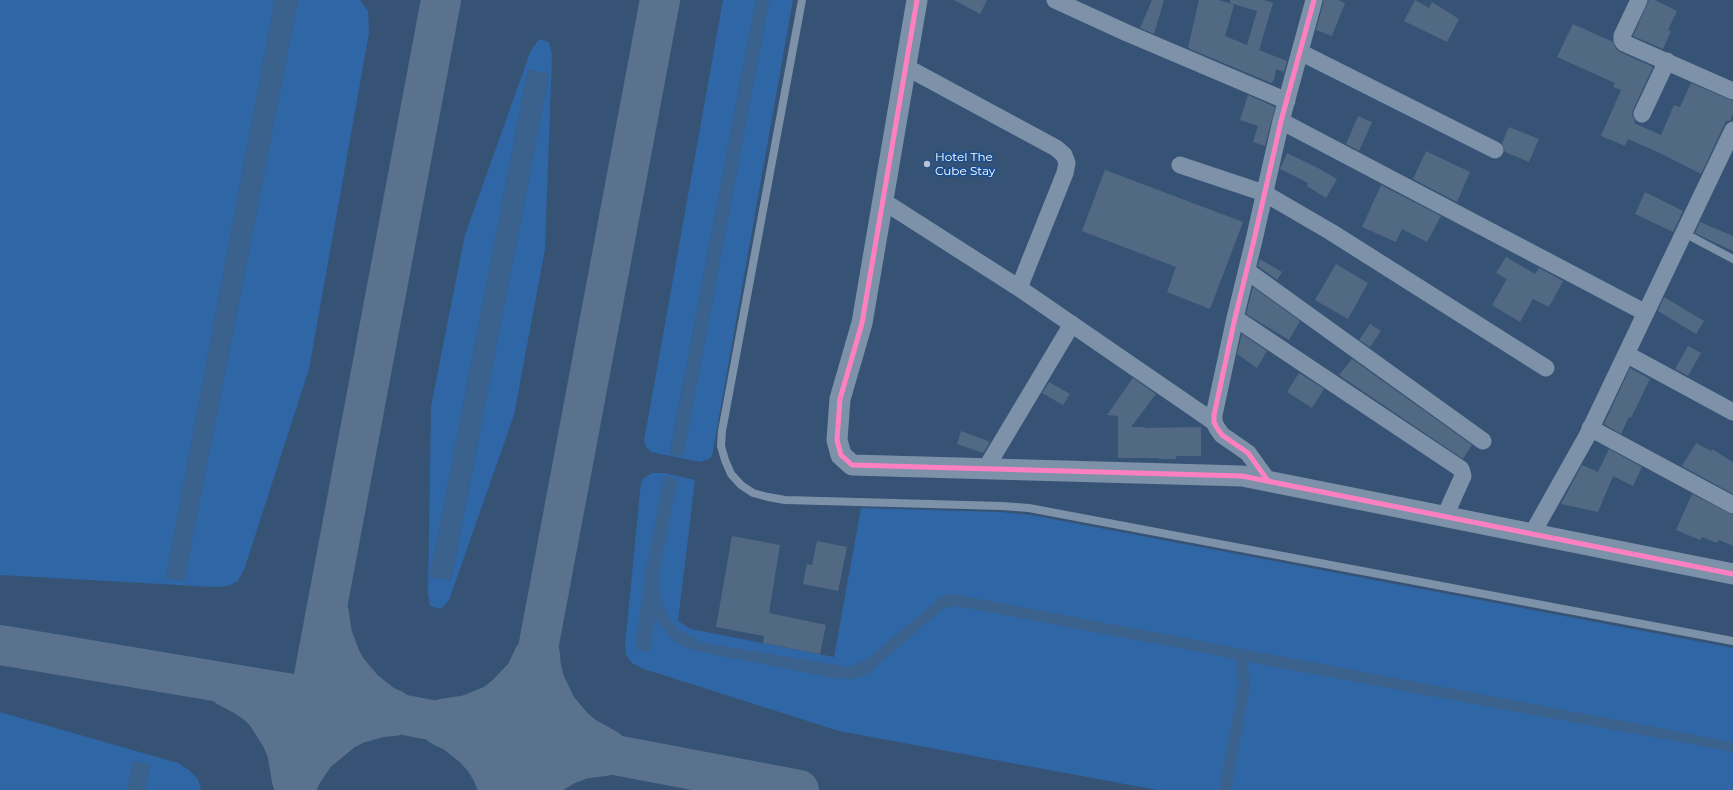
<!DOCTYPE html>
<html>
<head>
<meta charset="utf-8">
<style>
  body { margin:0 }
  canvas { display:block; background:#365274 }
</style>
</head>
<body>
<canvas width="1733" height="790"></canvas>
<script>
const ctx = document.querySelector('canvas').getContext('2d');
ctx.lineJoin = 'round';
function paint(path, color) {
  ctx.fillStyle = color;
  ctx.fill(path, 'evenodd');
}
function poly(rows) {
  const path = new Path2D();
  for (const r of rows) {
    path.moveTo(r[0], r[1]);
    for (let i = 2; i < r.length; i += 2) path.lineTo(r[i], r[i + 1]);
  }
  return path;
}
function strokePath(path, color, width, dash) {
  ctx.strokeStyle = color;
  ctx.lineWidth = width;
  ctx.lineCap = dash ? 'butt' : 'round';
  ctx.setLineDash(dash || []);
  ctx.stroke(path);
}
function label(font, color, halo, rows, align = 'center') {
  ctx.font = font + ' Montserrat,sans-serif';
  ctx.lineWidth = 3.5;
  ctx.setLineDash([]);
  ctx.textBaseline = 'middle';
  ctx.strokeStyle = halo;
  ctx.fillStyle = color;
  for (const [text, x, y, turn = 0] of rows) {
    ctx.save();
    ctx.translate(x, y);
    ctx.rotate((+turn || 0) * Math.PI / 180);
    ctx.textAlign = isNaN(turn) ? turn : align;
    if (halo) ctx.strokeText(text, 0, 0);
    ctx.fillText(text, 0, 0);
    ctx.restore();
  }
}
const green = poly([
  [1,0,275,0,166,578,184,581,298,0,360,0,368,11,369,33,309,369,245,567,238,581,228,586,213,587,0,575,0,1],
  [723,0,756,0,670,453,683,456,769,0,793,0,712,456,709,459,700,462,651,452,646,447,644,441],
  [539,39,549,42,552,55,545,249,514,415,449,600,441,609,430,606,428,594,431,406,465,235,531,50],
  [528,70,549,74,451,580,430,577],
  [652,473,664,473,695,480,678,621,691,629,834,657,861,508,1000,512,1031,515,1733,648,1733,790,1157,790,839,731,644,669,632,663,626,655,625,644,641,483,644,478],
  [0,712,178,763,189,770,198,779,201,790,145,790,150,764,133,761,127,790,0,790]
]);
const water = poly([
  [275,0,298,0,184,581,166,578],
  [756,0,769,0,683,457,670,454],
  [528,70,549,74,451,580,430,577],
  [664,476,678,479,659,574,659,591,663,606,669,618,678,629,703,643,850,667,866,660,940,598,946,595,953,594,1733,742,1733,752,1248,662,1250,686,1231,790,1219,790,1239,684,1236,659,956,606,944,608,869,673,859,678,851,679,834,678,700,652,687,648,677,643,670,637,655,617,650,652,635,649,646,569],
  [133,761,150,764,145,790,127,790]
]);
const taxiway = poly([
  [329,614,332,635,341,659,347,670,364,690,383,705,394,710],
  [0,645,310,697,799,790],
  [540,655,541,668,545,683,557,708,574,728,585,737,607,749],
  [226,686,248,698,259,706,267,715,282,739,287,751,292,780],
  [442,719,468,715,495,704,506,695,525,675,534,656],
  [441,726,454,732,474,748,484,759,492,772,499,790],
  [298,782,303,772,316,753,344,730,356,724,381,717,394,716],
  [294,790,310,697,441,0],
  [513,790,540,638,660,0],
  [530,790,543,779,566,765,582,759,605,756]
]);
const building = poly([
  [954,0,987,0,980,14],
  [1152,0,1164,0,1154,34,1140,28],
  [1199,0,1219,0,1234,5,1225,36,1247,45,1257,11,1230,3,1230,0,1264,0,1273,3,1259,50,1287,61,1284,72,1276,69,1274,80,1271,83,1188,48],
  [1324,0,1338,0,1345,3,1332,36,1316,30],
  [1415,0,1429,8,1432,2,1459,19,1447,42,1404,21],
  [1649,0,1655,0,1677,11,1668,30,1671,31,1663,49,1633,36],
  [1573,24,1613,42,1616,49,1620,52,1653,67,1633,110,1632,115,1635,121,1634,123,1661,135,1674,105,1680,107,1691,83,1733,101,1733,114,1730,121,1726,121,1701,174,1662,154,1628,139,1625,146,1601,136,1621,90,1613,87,1615,83,1557,57],
  [1248,95,1275,107,1265,146,1253,142,1258,126,1240,120],
  [1358,116,1372,122,1359,151,1346,144],
  [1509,127,1539,139,1529,162,1505,152,1502,143],
  [1426,151,1470,172,1457,202,1413,179],
  [1287,153,1318,168,1337,179,1326,198,1307,186,1308,183,1280,169],
  [1105,170,1243,222,1210,309,1167,292,1176,267,1082,231],
  [1381,185,1441,216,1427,242,1402,229,1396,242,1362,227],
  [1645,192,1683,211,1673,232,1635,214],
  [1700,222,1733,236,1733,251,1695,233],
  [1506,257,1535,274,1539,268,1563,281,1549,307,1533,299,1520,322,1492,305,1507,279,1496,273],
  [1260,259,1282,272,1277,280,1258,266],
  [1336,264,1368,283,1348,319,1315,300],
  [1253,287,1300,321,1289,340,1246,314],
  [1664,297,1704,321,1696,334,1658,311],
  [1370,324,1381,331,1370,347,1359,340],
  [1242,334,1267,351,1257,368,1237,354],
  [1688,346,1701,353,1688,376,1675,369],
  [1352,359,1472,445,1463,459,1339,375],
  [1630,368,1650,379,1631,418,1629,417,1621,434,1604,424],
  [1299,373,1324,389,1312,408,1287,392],
  [1133,378,1156,394,1131,427,1145,427,1145,428,1201,427,1201,456,1176,456,1176,459,1159,459,1159,458,1118,458,1118,416,1107,415],
  [1049,382,1070,394,1063,405,1042,393],
  [961,431,990,442,983,453,957,444],
  [1696,443,1711,451,1712,449,1733,462,1733,494,1682,466],
  [1609,449,1642,467,1633,486,1613,476,1598,512,1561,504,1582,465,1598,472],
  [1692,494,1733,515,1733,546,1719,540,1717,543,1702,537,1700,540,1676,530],
  [732,536,780,545,769,613,826,625,820,654,763,643,764,636,716,627],
  [817,541,847,547,838,591,803,584,807,564,812,565]
]);
const service = poly([
  [802,0,722,431,721,446,725,460,731,474,741,485,753,493,768,497,785,500,1002,506,1029,508,1733,641],
  [1684,233,1733,259]
]);
const minor = poly([
  [1055,0,1127,33,1287,101],
  [1639,0,1622,36,1622,40,1624,43,1733,91],
  [1300,52,1495,150],
  [906,67,1056,148,1064,155,1067,163,1065,173,1019,288],
  [1642,114,1667,61],
  [1281,121,1646,313],
  [1180,165,1264,193,1331,232,1546,368],
  [883,201,1019,288,1214,422],
  [1247,271,1483,441],
  [1235,318,1461,469,1463,476,1445,516],
  [1626,354,1733,412],
  [1590,428,1733,505],
  [986,468,1072,324],
  [1268,481,1248,453,1222,435,1217,428,1214,422,1214,415,1235,318,1254,240,1281,121,1314,0],
  [1532,534,1587,436,1733,130]
]);
const tertiary = poly([
  [917,0,862,323,840,399,837,440,841,455,852,465,1242,476,1733,574]
]);
const cycleway = poly([
  [917,0,862,323,840,399,837,440,841,455,852,465,1242,476,1733,574],
  [1268,481,1248,453,1222,435,1217,428,1214,422,1214,415,1235,318,1254,240,1281,121,1314,0]
]);
const markers = [
  [927,164,4,"#b9c2ce"]
];
const poiNames = [
  ["Hotel The",935,157],
  ["Cube Stay",935,171]
];
paint(green, '#2f66a5');
paint(water, '#3b618d');
strokePath(taxiway, '#5a728e', 40);
paint(building, '#526984');
strokePath(service, '#7d92a8', 8);
strokePath(minor, '#7d92a8', 17);
strokePath(tertiary, '#7d92a8', 21);
strokePath(cycleway, '#ff80c0', 5);
for (const [x, y, r, color] of markers) {
  const dot = new Path2D();
  dot.arc(x, y, r, 0, 2 * Math.PI);
  ctx.fillStyle = color;
  ctx.fill(dot);
  strokePath(dot, '#1b4f8f', 1.5);
}
label('12px', '#fff', '#1b4f8f', poiNames, 'left');
</script>
</body>
</html>
